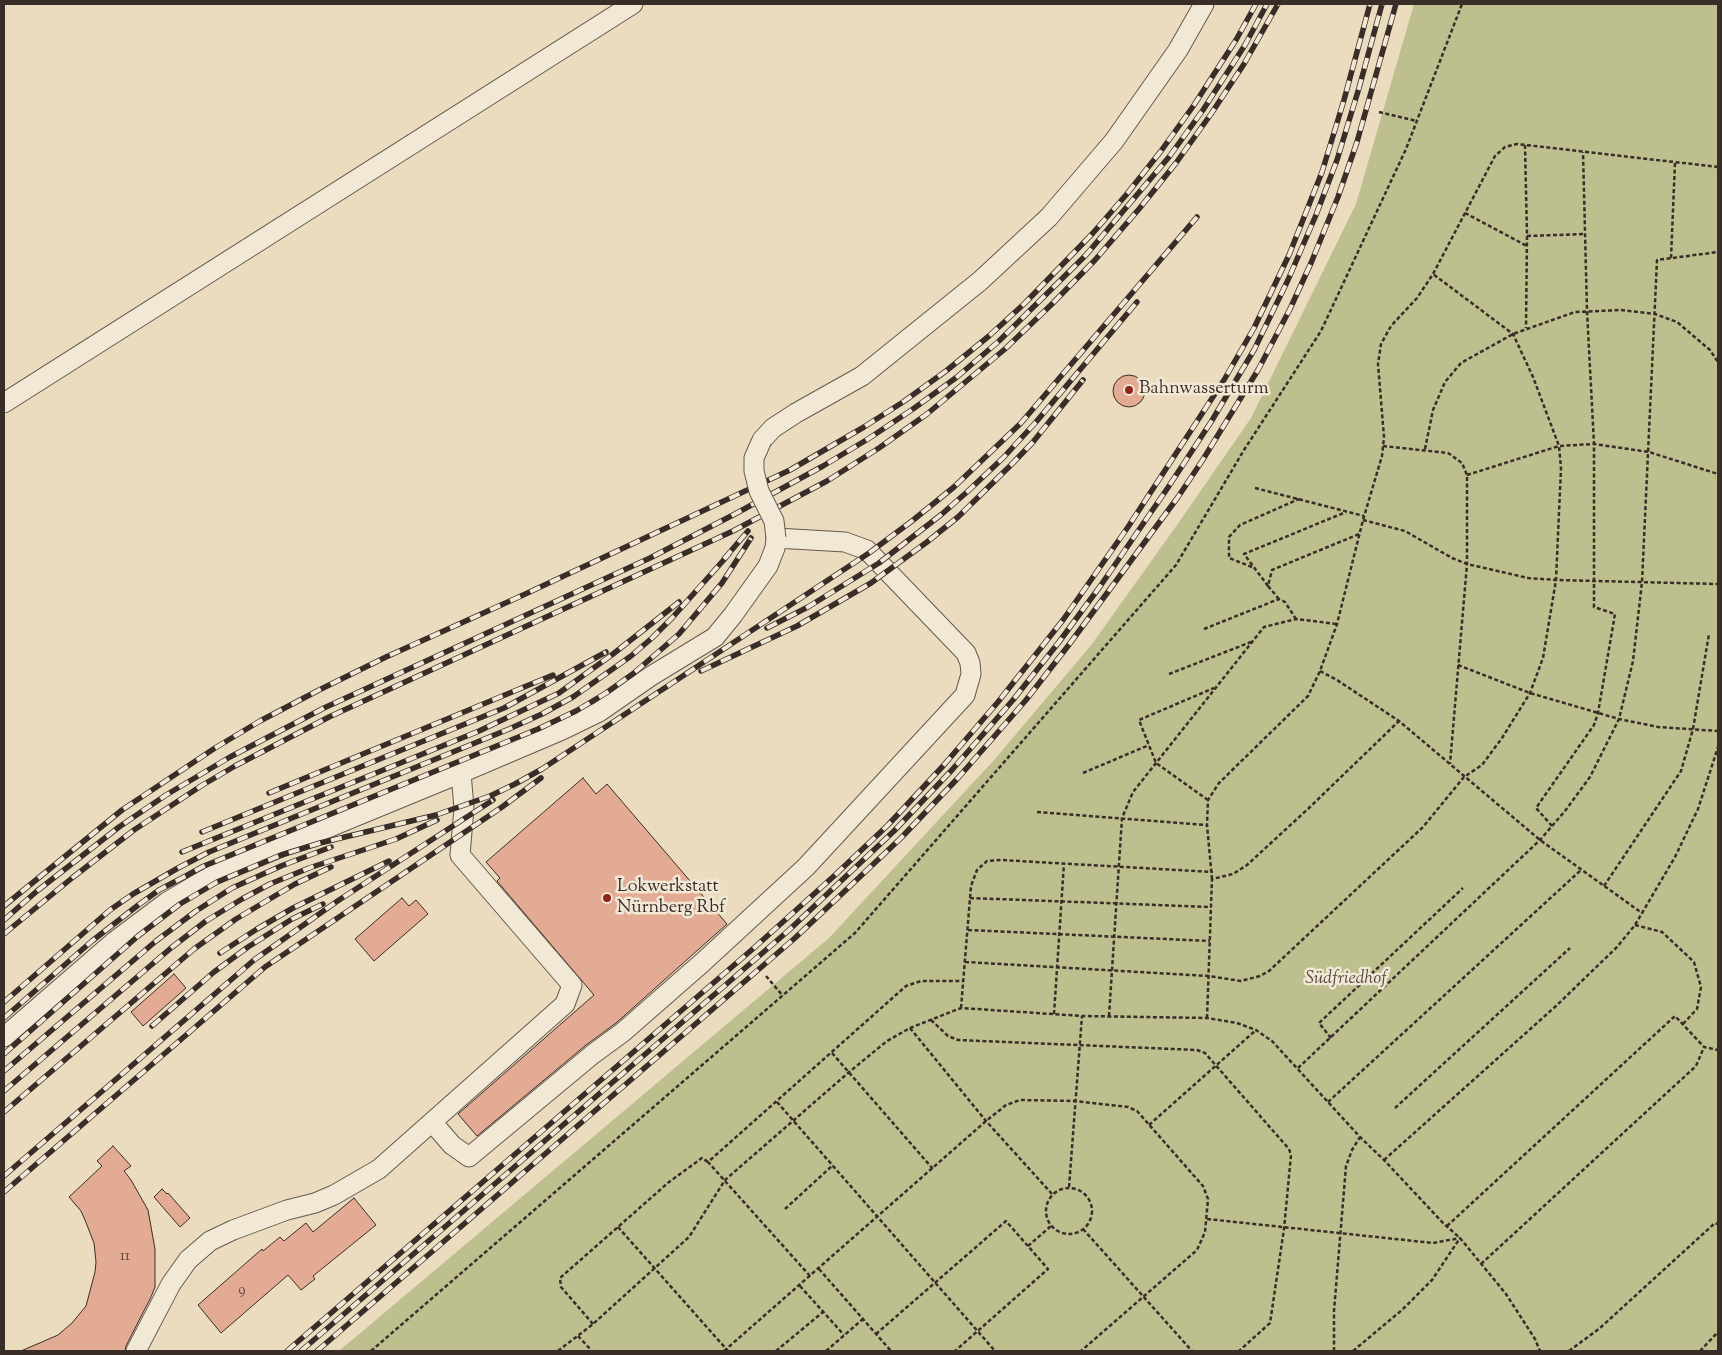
<!DOCTYPE html>
<html>
<head>
<meta charset="utf-8">
<style>
  body { margin:0 }
  #map { position:relative; width:1722px; height:1355px; overflow:hidden; background:#ebdcc0; font-family:"Sorts Mill Goudy",serif }
  canvas { display:block }
  .frame { position:absolute; inset:0; border:5px solid #392d28; pointer-events:none }
</style>
</head>
<body>
<div id="map">
<canvas width="1722" height="1355"></canvas>
<div class="frame"></div>
</div>
<script>
const ctx = document.querySelector('canvas').getContext('2d');
ctx.lineJoin = 'round';
function paint(path, color) {
  ctx.fillStyle = color;
  ctx.fill(path, 'evenodd');
}
function poly(rows) {
  const path = new Path2D();
  for (const r of rows) {
    if (r.length === 3) {
      path.moveTo(r[0] + r[2], r[1]);
      path.arc(r[0], r[1], r[2], 0, 2 * Math.PI);
      continue;
    }
    path.moveTo(r[0], r[1]);
    for (let i = 2; i < r.length; i += 2) path.lineTo(r[i], r[i + 1]);
  }
  return path;
}
function strokePath(path, color, width, dash) {
  ctx.strokeStyle = color;
  ctx.lineWidth = width;
  ctx.lineCap = dash ? 'butt' : 'round';
  ctx.setLineDash(dash || []);
  ctx.stroke(path);
}
function label(font, color, halo, rows, align = 'center') {
  ctx.font = font + ' "Sorts Mill Goudy",serif';
  ctx.lineWidth = 5;
  ctx.setLineDash([]);
  ctx.textBaseline = 'middle';
  ctx.strokeStyle = halo;
  ctx.fillStyle = color;
  for (const [text, x, y, turn = 0] of rows) {
    ctx.save();
    ctx.translate(x, y);
    ctx.rotate((+turn || 0) * Math.PI / 180);
    ctx.textAlign = isNaN(turn) ? turn : align;
    if (halo) ctx.strokeText(text, 0, 0);
    ctx.fillText(text, 0, 0);
    ctx.restore();
  }
}
const green = poly([
  [1414,4,1718,4,1718,1351,339,1351,829,938,995,759,1092,644,1177,525,1251,418,1356,204]
]);
const building = poly([
  [1129,391,16],
  [583,778,596,794,607,784,727,924,616,1023,586,1045,477,1136,458,1114,594,995,497,881,500,878,486,862,583,778],
  [402,898,409,906,416,900,428,914,374,961,355,939,402,898],
  [174,974,186,988,143,1026,131,1012,174,974],
  [113,1146,131,1166,124,1171,131,1180,148,1210,155,1249,155,1287,151,1297,126,1346,125,1351,21,1351,58,1335,72,1323,86,1306,95,1272,96,1262,94,1243,85,1220,81,1211,69,1197,102,1166,97,1161,113,1146],
  [162,1189,167,1194,168,1193,190,1218,180,1227,154,1197,162,1189],
  [354,1198,376,1225,313,1276,315,1279,301,1290,288,1275,221,1333,198,1305,262,1249,263,1251,280,1237,284,1241,306,1223,313,1232,354,1198]
]);
const path = poly([
  [1379,112,1417,121],
  [1525,145,1527,236,1526,328],
  [1465,213,1527,246],
  [1527,236,1585,234],
  [1671,258,1675,162],
  [1383,446,1448,453,1462,463,1467,475,1467,564,1450,764],
  [1425,449,1433,410,1445,382,1461,363,1513,334,1575,312,1621,310,1655,314,1677,322,1710,350,1718,362],
  [1467,475,1559,446,1594,444,1649,452,1718,474],
  [1255,488,1364,516],
  [1363,520,1405,531,1452,558,1467,564,1528,578,1556,580,1718,584],
  [1252,567,1229,558,1229,537,1240,525,1299,499],
  [1268,586,1244,554,1346,512],
  [1279,599,1268,586,1272,570,1359,534],
  [1204,629,1279,599,1285,602,1296,619],
  [1458,665,1530,693,1619,719,1658,727,1718,731],
  [1320,671,1337,680,1399,721,1540,840,1642,913],
  [1169,674,1251,642],
  [1083,773,1149,745],
  [1208,800,1156,763,1139,720,1214,688],
  [1037,812,1207,825],
  [1552,826,1536,808,1594,725,1598,713,1615,614,1594,607,1594,444,1587,311,1583,152],
  [1212,879,1207,825,1208,800,1219,783,1308,696,1320,671,1337,624,1363,520,1382,456,1384,437,1378,364,1381,344,1391,326,1417,298,1433,274,1495,156,1505,147,1517,144,1718,167],
  [1604,886,1681,771,1693,729,1709,634],
  [970,898,1211,907],
  [1635,925,1662,932,1694,962,1701,987,1697,1009,1682,1025],
  [968,930,1210,941],
  [965,962,1209,976,1241,981,1260,976,1269,971,1423,827,1464,777,1482,765,1502,738,1530,693,1543,658,1556,580,1561,468,1559,446,1533,377,1513,334,1433,274],
  [766,976,783,996],
  [961,1008,971,886,977,870,987,861,1001,860,1213,872],
  [1054,1014,1064,863],
  [1109,1016,1122,818,1133,792,1264,627,1296,619,1337,624],
  [1207,1018,1212,879,1233,874,1247,865,1310,807,1399,721],
  [931,1020,948,1036,958,1040,1197,1050,1205,1053,1289,1149,1291,1155,1284,1229,1270,1323,1239,1351],
  [910,1028,986,1121,1052,1194],
  [1331,1038,1319,1023,1463,888],
  [832,1053,933,1169],
  [1298,1068,1540,840,1565,811,1590,777,1619,719,1633,661,1642,582,1657,260,1718,252],
  [777,1102,995,1351],
  [1328,1102,1581,870],
  [1395,1108,1570,948],
  [1149,1125,1256,1030],
  [1384,1160,1556,1006,1617,947,1635,925,1675,857,1698,809,1718,747],
  [1069,1187,1082,1016],
  [1069,1211,23],
  [785,1209,833,1165],
  [1207,1219,1433,1243,1460,1238],
  [1447,1226,1675,1016,1704,1047,1718,1050],
  [618,1227,728,1351],
  [1083,1229,1192,1351],
  [1028,1246,1051,1226],
  [1481,1264,1696,1066,1704,1047],
  [819,1269,891,1351],
  [810,1276,708,1162,906,986,921,981,963,981],
  [800,1286,844,1335],
  [593,1324,561,1287,560,1278,669,1182,702,1158,708,1162],
  [876,1334,1006,1221,1048,1269,955,1351],
  [578,1336,592,1351],
  [371,1351,855,933,1176,565,1244,450,1321,331,1406,149,1462,4],
  [558,1351,593,1324,689,1237,725,1180,848,1073,887,1041,910,1028,961,1008,1082,1016,1207,1018,1237,1023,1256,1030,1272,1041,1360,1137,1384,1160,1443,1223,1460,1238,1506,1294,1535,1339,1540,1351],
  [724,1351,986,1121,1006,1105,1020,1100,1075,1101,1128,1107,1137,1111,1203,1186,1208,1199,1205,1232,1197,1250,1081,1351],
  [776,1351,823,1312],
  [826,1351,863,1319],
  [1334,1351,1334,1311,1346,1166,1352,1150,1360,1137],
  [1353,1351,1402,1310,1432,1280,1460,1238],
  [1569,1351,1600,1328,1715,1223,1718,1224],
  [1700,1351,1718,1332]
]);
const minor = poly([
  [4,403,633,4],
  [762,440,773,428,796,413,862,376,980,281,1049,217,1114,141,1178,50,1204,4],
  [4,1037,115,941,167,902,211,876,461,773],
  [136,1351,171,1284,188,1260,210,1241,233,1230,287,1210,315,1203,334,1195,379,1169,565,1004,572,985,460,855,464,808,461,773,562,730,599,712,651,676,715,637,733,615,768,566,775,548,776,538,845,542,867,550,966,653,970,663,971,674,965,695,806,867,703,962,623,1032,593,1054,469,1157,452,1145,432,1122]
]);
const rail = poly([
  [724,559,748,531],
  [767,628,808,607,879,563,942,514,967,492,1003,458,1036,422,1137,302],
  [701,671,797,626,871,583,927,542,958,517,1011,465,1033,442,1083,380],
  [269,793,553,675],
  [202,832,504,708,606,652],
  [182,852,479,731,559,693,613,654,679,602],
  [4,906,122,810,215,748,260,721,319,690,386,657,521,596,790,470,864,427,903,402,946,371,989,336,1025,303,1093,233,1126,195,1161,151,1194,105,1236,40,1256,4],
  [4,920,37,891,119,827,166,795,230,757,324,708,650,558,735,514,823,466,868,439,913,409,957,377,999,341,1086,255,1169,157,1203,110,1245,45,1267,4],
  [4,934,72,878,134,830,201,786,235,766,329,717,733,531,827,481,879,448,927,414,1005,349,1053,303,1095,260,1139,209,1176,163,1211,114,1244,64,1278,4],
  [220,953,257,929,293,908,389,861],
  [4,1002,110,910,133,894,178,868,209,852,509,729,542,714,573,697,631,656,652,638,672,618,729,554],
  [4,1018,92,941,137,906,159,890,182,878,204,866,538,729,576,711,606,693,634,673,679,634,722,583,751,538],
  [152,1026,214,972,248,947,292,919,323,904],
  [4,1054,138,936,180,904,217,882,281,855,320,843,436,815,490,796,515,784,542,769,869,553,912,521,954,487,1021,423,1197,217],
  [4,1071,156,941,196,911,232,888,281,866,331,847],
  [4,1091,171,948,206,921,242,899,270,884,309,868,396,839,437,820],
  [4,1112,194,949,236,919,295,884,331,867],
  [4,1176,254,960,339,900,493,800],
  [4,1192,265,967,502,807,541,778],
  [287,1351,755,947,834,876,888,825,943,766,998,702,1063,620,1128,527,1224,380,1254,328,1289,255,1322,172,1344,100,1370,4],
  [301,1351,788,931,894,831,951,771,1013,700,1059,642,1101,585,1167,489,1211,422,1254,350,1288,280,1316,215,1337,160,1359,88,1382,4],
  [317,1351,795,938,847,889,901,838,958,778,1026,700,1068,646,1178,497,1202,461,1258,370,1290,309,1311,263,1338,197,1357,142,1396,4]
]);
const minorBridge = poly([
  [762,440,754,458,754,471,759,491,774,521,776,538]
]);
const markers = [
  [1129,390,5,"#8f2418"],
  [607,898,5,"#8f2418"]
];
const numberNames = [
  ["11",125,1257],
  ["9",242,1291]
];
const poiNames = [
  ["Bahnwasserturm",1139,390],
  ["Lokwerkstatt",617,888],
  ["Nürnberg Rbf",617,909]
];
const parkNames = [
  ["Südfriedhof",1346,980]
];
paint(green, '#bdbf8e');
paint(building, '#e3ab94');
strokePath(building, '#392d28', 1);
strokePath(minor, '#66594e', 21);
strokePath(path, '#392d28', 2.5, [4, 2.5]);
strokePath(minor, '#f2e8d6', 19);
strokePath(rail, '#392d28', 5.5);
strokePath(rail, '#f2e8d6', 4, [11]);
strokePath(minorBridge, '#66594e', 21, []);
strokePath(minorBridge, '#f2e8d6', 19);
for (const [x, y, r, color] of markers) {
  const dot = new Path2D();
  dot.arc(x, y, r, 0, 2 * Math.PI);
  ctx.fillStyle = color;
  ctx.fill(dot);
  strokePath(dot, '#f2e8d6', 2);
}
label('15px', '#644c43', null, numberNames);
label('18px', '#392d28', '#f2e8d6', poiNames, 'left');
label('italic 18px', '#534a3c', '#f2e8d6', parkNames);
</script>
</body>
</html>
